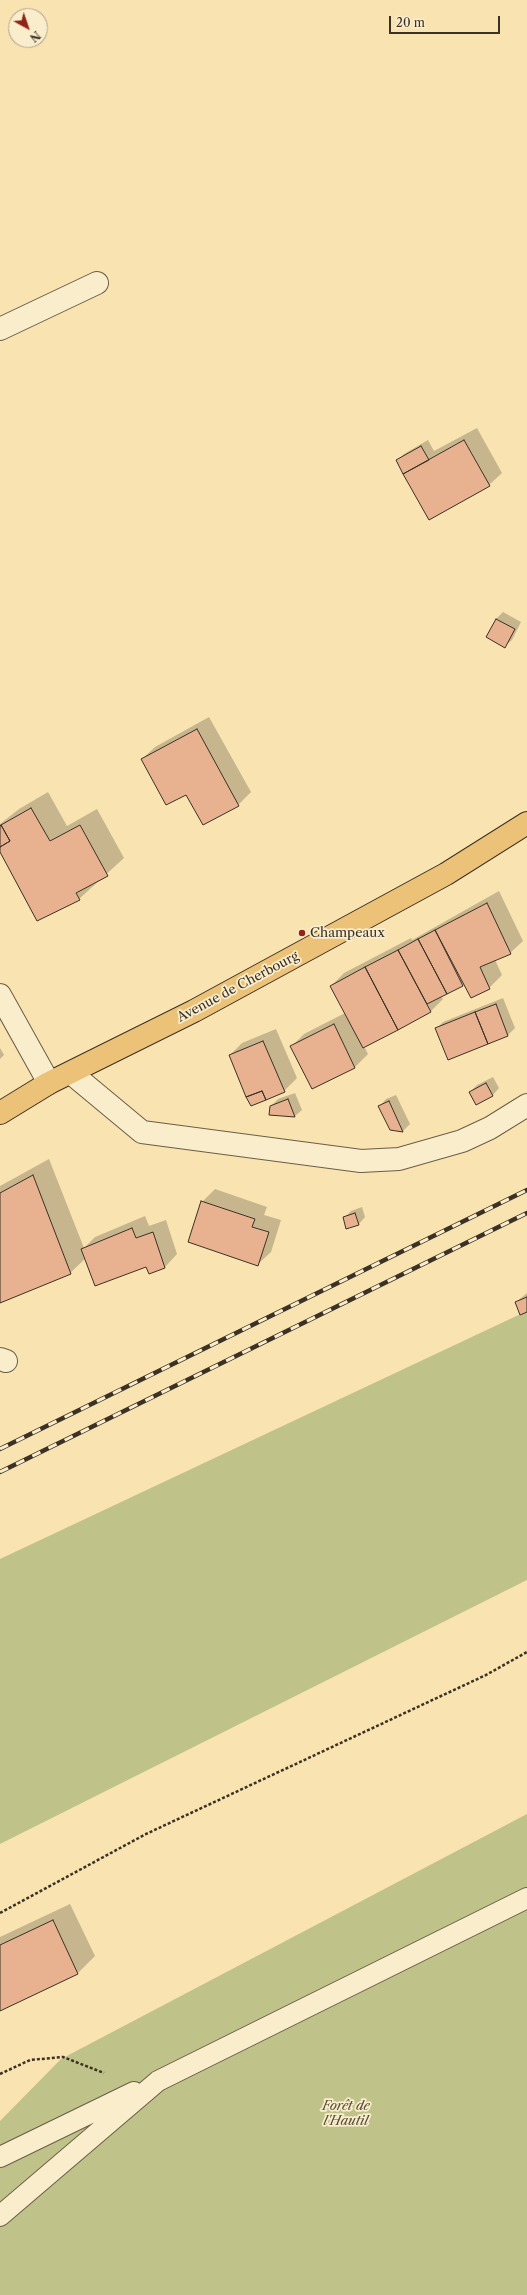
<!DOCTYPE html>
<html>
<head>
<meta charset="utf-8">
<style>
  body { margin:0 }
  #map { position:relative; width:527px; height:2295px; overflow:hidden; background:#f8e3b1; font-family:"Libre Caslon Text",serif }
  canvas { display:block }
  .north { position:absolute; left:8px; top:8px; width:40px; height:40px; box-sizing:border-box; background:#faedcc; border:1px solid #aea289; border-radius:50%; rotate:140deg; font-size:11px; font-weight:700; line-height:16px; text-align:center; color:#3b3125 }
  .north::after { content:''; display:block; margin:auto; width:14px; height:18px; background:#8f2418; clip-path:polygon(50% 0,100% 100%,50% 72%,0 100%) }
  .scale { position:absolute; left:389px; top:16px; width:111px; height:18px; box-sizing:border-box; border:2px solid #3b3125; border-top:0; padding-left:5px; font-size:12px; line-height:14px; white-space:nowrap; color:#3b3125; -webkit-text-stroke:3px #faedcc; paint-order:stroke }
</style>
</head>
<body>
<div id="map">
<canvas width="527" height="2295"></canvas>
<div class="north">N</div>
<div class="scale">20 m</div>
</div>
<script>
const ctx = document.querySelector('canvas').getContext('2d');
ctx.lineJoin = 'round';
function paint(path, color) {
  ctx.fillStyle = color;
  ctx.fill(path, 'evenodd');
}
function poly(rows) {
  const path = new Path2D();
  for (const r of rows) {
    path.moveTo(r[0], r[1]);
    for (let i = 2; i < r.length; i += 2) path.lineTo(r[i], r[i + 1]);
  }
  return path;
}
function strokePath(path, color, width, dash) {
  ctx.strokeStyle = color;
  ctx.lineWidth = width;
  ctx.lineCap = dash ? 'butt' : 'round';
  ctx.setLineDash(dash || []);
  ctx.stroke(path);
}
function label(font, color, halo, rows, align = 'center') {
  ctx.font = font + ' "Libre Caslon Text",serif';
  ctx.lineWidth = 3.5;
  ctx.setLineDash([]);
  ctx.textBaseline = 'middle';
  ctx.strokeStyle = halo;
  ctx.fillStyle = color;
  for (const [text, x, y, turn = 0] of rows) {
    ctx.save();
    ctx.translate(x, y);
    ctx.rotate((+turn || 0) * Math.PI / 180);
    ctx.textAlign = isNaN(turn) ? turn : align;
    if (halo) ctx.strokeText(text, 0, 0);
    ctx.fillText(text, 0, 0);
    ctx.restore();
  }
}
const green = poly([
  [527,1311,527,1580,0,1844,0,1559],
  [527,1814,527,2295,0,2295,0,2121,61,2059]
]);
const shadow = poly([
  [477,428,502,473,489,485,397,461,404,454,428,440,434,451],
  [503,612,521,622,512,640,505,646,487,636,496,619],
  [209,717,251,792,238,805,187,793,142,759,155,747],
  [48,792,67,826,97,809,124,858,79,899,0,850,0,824,19,809],
  [499,891,523,941,510,953,495,960,502,975,489,988,464,984,441,996,443,999,430,1012,364,1046,368,1054,355,1067,313,1088,291,1047,304,1034,345,1013,331,986,344,973,411,938,412,940],
  [503,998,515,1028,508,1035,449,1059,436,1029,443,1022],
  [276,1029,297,1078,284,1091,230,1055,242,1043],
  [0,1048,4,1055,0,1059],
  [493,1077,499,1088,493,1095,470,1092,477,1085],
  [295,1093,302,1110,295,1116,270,1114,271,1106,278,1099],
  [396,1095,410,1124,403,1131,391,1129,380,1106,386,1099],
  [49,1159,84,1248,95,1237,145,1216,149,1226,166,1220,177,1254,165,1267,149,1273,147,1266,86,1258,70,1273,0,1302,0,1186],
  [215,1189,267,1207,264,1215,281,1220,271,1252,258,1264,202,1202],
  [362,1207,365,1217,359,1224,344,1218,351,1211],
  [527,1293,527,1311,516,1302],
  [70,1904,95,1956,78,1973,0,2010,0,1937]
]);
const building = poly([
  [464,440,490,486,429,520,403,474,464,440],
  [421,446,429,460,403,474,396,460,421,446],
  [496,619,515,629,505,648,486,637,496,619],
  [197,729,239,806,203,825,186,795,166,805,141,759,197,729],
  [31,808,50,841,80,825,108,876,76,893,80,900,37,921,0,852,0,847,10,841,1,825,31,808],
  [1,825,10,841,0,847,0,826,1,825],
  [487,903,511,954,480,967,490,989,471,998,435,930,487,903],
  [435,930,463,986,447,994,418,939,435,930],
  [418,939,447,994,427,1004,398,950,418,939],
  [398,950,431,1012,398,1030,365,967,398,950],
  [365,967,398,1030,363,1048,330,986,365,967],
  [496,1004,508,1036,488,1044,475,1012,496,1004],
  [475,1012,488,1044,448,1060,435,1028,475,1012],
  [334,1024,355,1068,312,1089,290,1046,334,1024],
  [263,1041,285,1092,266,1100,262,1091,246,1097,229,1055,263,1041],
  [486,1083,493,1096,476,1105,469,1092,486,1083],
  [262,1091,266,1100,251,1106,246,1097,262,1091],
  [288,1099,295,1117,269,1115,270,1106,288,1099],
  [389,1101,403,1132,390,1130,378,1106,389,1101],
  [33,1175,71,1274,0,1303,0,1193,33,1175],
  [201,1201,255,1219,252,1227,269,1232,258,1266,188,1242,201,1201],
  [355,1213,359,1225,346,1229,343,1217,355,1213],
  [132,1228,136,1238,153,1232,165,1268,149,1274,146,1267,95,1286,81,1249,132,1228],
  [527,1297,527,1312,520,1315,515,1302,527,1297],
  [53,1920,78,1974,0,2011,0,1945,53,1920]
]);
const path = poly([
  [0,1913,146,1834,486,1675,527,1652],
  [0,2074,30,2060,63,2057,104,2073]
]);
const service = poly([
  [0,2157,134,2092],
  [0,2216,158,2081,527,1898]
]);
const minor = poly([
  [0,329,97,283],
  [0,995,49,1083],
  [71,1073,142,1132,361,1161,399,1159,462,1141,490,1128,527,1105],
  [0,1359,6,1361]
]);
const primary = poly([
  [0,1113,49,1083,194,1011,446,874,527,823]
]);
const rail = poly([
  [0,1449,527,1190],
  [0,1472,527,1213]
]);
const markers = [
  [302,933,4,"#8f2418"]
];
const poiNames = [
  ["Champeaux",310,933]
];
const streetNames = [
  ["Avenue de Cherbourg",238,987,-28]
];
const parkNames = [
  ["Forêt de",346,2106],
  ["l'Hautil",346,2121]
];
paint(green, '#c0c389');
paint(shadow, '#0003');
paint(building, '#e8b190');
strokePath(building, '#3b3125', 1);
strokePath(service, '#6a5e48', 22);
strokePath(minor, '#6a5e48', 24);
strokePath(primary, '#3b3125', 24);
strokePath(path, '#3b3125', 2.5, [3, 2]);
strokePath(service, '#faedcc', 20);
strokePath(minor, '#faedcc', 22);
strokePath(primary, '#ecc278', 22);
strokePath(rail, '#3b3125', 4.5);
strokePath(rail, '#faedcc', 3, [9]);
for (const [x, y, r, color] of markers) {
  const dot = new Path2D();
  dot.arc(x, y, r, 0, 2 * Math.PI);
  ctx.fillStyle = color;
  ctx.fill(dot);
  strokePath(dot, '#faedcc', 1.5);
}
label('13px', '#3b3125', '#faedcc', poiNames, 'left');
label('13px', '#3b3125', '#faedcc', streetNames);
label('italic 13px', '#564e39', '#faedcc', parkNames);
</script>
</body>
</html>
